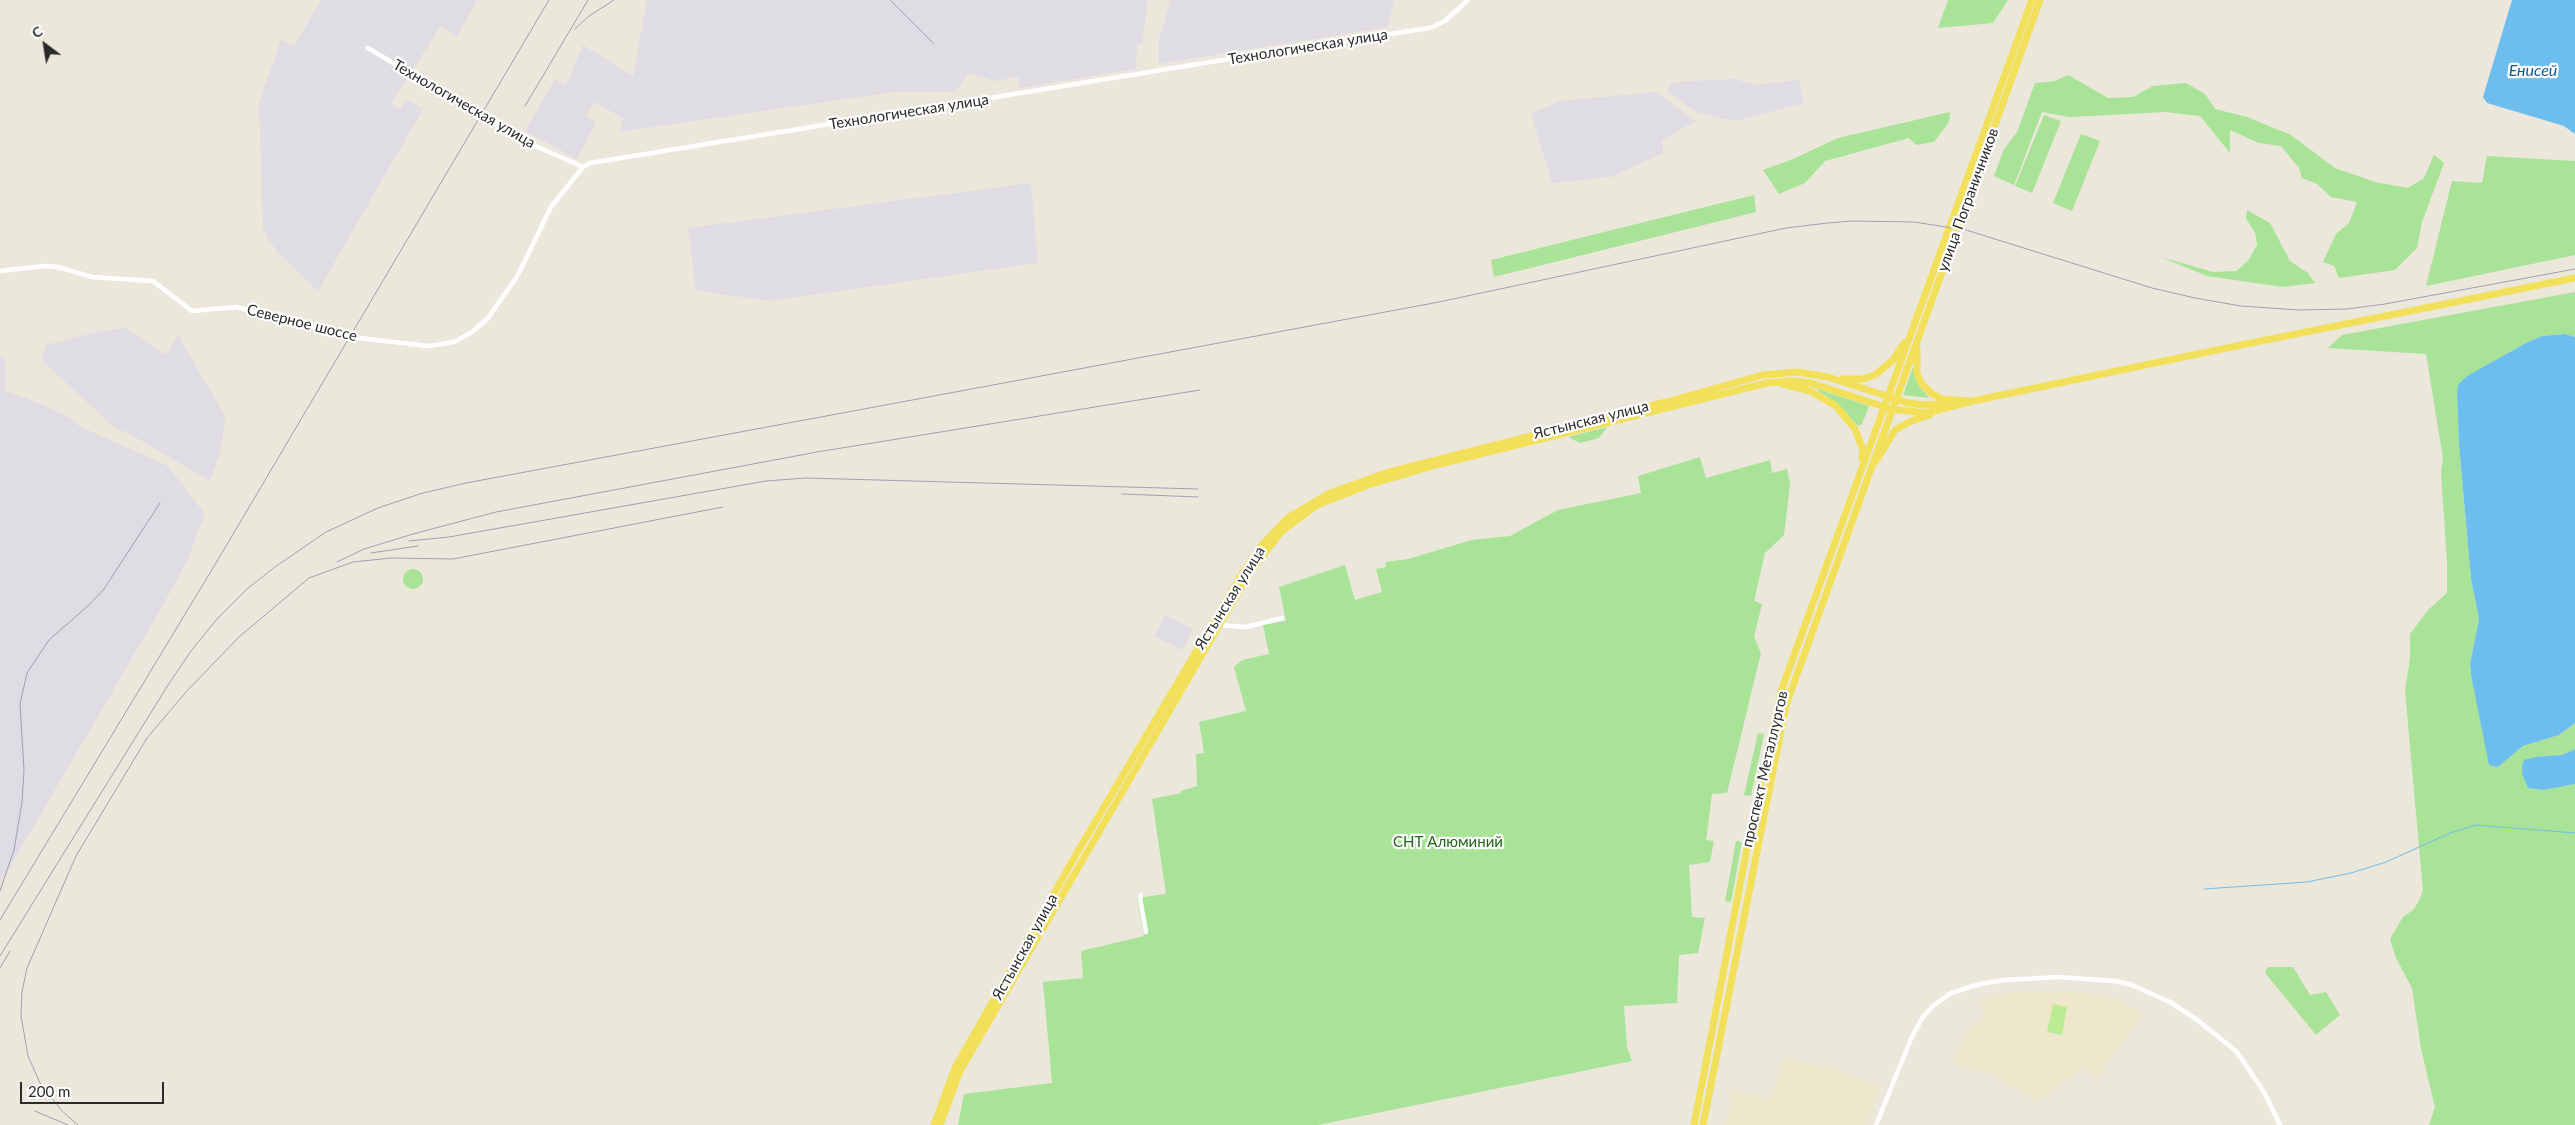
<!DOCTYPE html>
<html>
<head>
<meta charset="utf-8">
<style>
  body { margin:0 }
  #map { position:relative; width:2575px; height:1125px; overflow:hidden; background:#ece7db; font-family:Lato,sans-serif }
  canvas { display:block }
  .north { position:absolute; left:20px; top:20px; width:50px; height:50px; -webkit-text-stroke:4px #fff; paint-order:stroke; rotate:329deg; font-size:14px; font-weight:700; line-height:20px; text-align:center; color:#2a2a2a }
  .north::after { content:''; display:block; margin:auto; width:18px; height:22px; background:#2a2a2a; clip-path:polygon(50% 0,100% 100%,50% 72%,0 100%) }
  .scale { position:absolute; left:20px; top:1082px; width:144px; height:22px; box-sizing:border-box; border:2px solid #2a2a2a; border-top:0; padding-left:6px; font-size:15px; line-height:18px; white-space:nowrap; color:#2a2a2a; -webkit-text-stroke:4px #fff; paint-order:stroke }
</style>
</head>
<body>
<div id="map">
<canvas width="2575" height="1125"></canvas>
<div class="north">С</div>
<div class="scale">200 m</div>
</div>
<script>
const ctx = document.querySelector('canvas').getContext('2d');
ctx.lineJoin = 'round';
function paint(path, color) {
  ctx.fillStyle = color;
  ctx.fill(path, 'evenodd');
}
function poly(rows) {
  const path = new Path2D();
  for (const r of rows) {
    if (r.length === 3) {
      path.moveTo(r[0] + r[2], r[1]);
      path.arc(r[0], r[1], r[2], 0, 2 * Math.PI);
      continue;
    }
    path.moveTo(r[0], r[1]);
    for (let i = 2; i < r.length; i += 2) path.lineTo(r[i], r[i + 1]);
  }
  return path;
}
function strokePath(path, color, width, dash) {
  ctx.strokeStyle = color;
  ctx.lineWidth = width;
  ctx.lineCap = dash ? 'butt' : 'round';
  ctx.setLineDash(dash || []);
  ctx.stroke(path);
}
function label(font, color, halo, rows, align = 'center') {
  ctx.font = font + ' Lato,sans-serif';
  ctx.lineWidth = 4.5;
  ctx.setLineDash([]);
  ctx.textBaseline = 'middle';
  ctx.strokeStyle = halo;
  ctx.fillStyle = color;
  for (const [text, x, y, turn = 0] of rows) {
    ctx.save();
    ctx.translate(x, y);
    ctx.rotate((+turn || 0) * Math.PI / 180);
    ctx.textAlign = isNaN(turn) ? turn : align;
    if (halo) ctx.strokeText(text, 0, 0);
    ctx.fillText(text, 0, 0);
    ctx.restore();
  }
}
const industrial = poly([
  [321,0,477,0,457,37,441,26,391,103,400,109,406,100,423,109,318,291,279,254,267,237,263,227,259,103,281,40,294,46],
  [647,0,1148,0,1142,44,1137,44,1136,69,1019,88,1018,77,994,81,968,73,955,92,892,92,620,132,623,118,594,102,586,116,596,122,577,159,525,131,555,79,566,85,583,45,633,76],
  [1171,0,1394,0,1388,27,1159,64,1159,38],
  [1735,79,1754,85,1799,80,1804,103,1735,121,1696,112,1667,91,1673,82],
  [1656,92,1696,121,1662,140,1663,153,1611,177,1552,183,1531,114,1559,101],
  [1031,183,1038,263,769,301,696,290,688,228],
  [126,328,166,355,178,335,225,416,221,451,210,481,123,430,121,433,42,361,46,345,101,331],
  [0,356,4,358,6,369,5,391,39,403,72,419,79,426,168,466,205,514,187,561,163,605,0,884],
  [1165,615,1193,629,1183,650,1154,636]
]);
const education = poly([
  [2076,991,2117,999,2143,1014,2097,1078,2083,1068,2037,1102,1990,1074,1953,1063,1968,1030,1986,1018,1978,999,2006,993],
  [1785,1057,1821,1068,1823,1065,1881,1087,1866,1125,1725,1125,1734,1090,1769,1101]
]);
const green = poly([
  [1948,0,2008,0,1993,23,1938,28],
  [2068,75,2108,98,2133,97,2153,86,2186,83,2205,94,2215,109,2247,117,2291,135,2335,168,2375,182,2408,188,2424,178,2434,155,2444,163,2422,222,2417,248,2395,270,2339,278,2334,266,2323,262,2336,234,2349,223,2357,202,2331,197,2317,184,2302,178,2299,168,2281,146,2259,143,2230,130,2230,153,2200,116,2166,112,2069,117,2042,112,2014,185,1994,176,2004,149,2017,132,2035,83,2055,81],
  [1950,112,1949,122,1934,142,1916,145,1909,138,1825,161,1805,183,1779,194,1763,170,1793,159,1838,138],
  [2044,115,2061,121,2032,193,2015,186],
  [2081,134,2100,141,2072,211,2053,203],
  [2487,156,2575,161,2575,255,2426,286,2452,181,2482,183],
  [1754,195,1756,212,1494,277,1491,260],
  [2247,210,2270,223,2290,261,2308,273,2315,283,2283,287,2207,276,2161,257,2213,272,2236,271,2248,261,2257,245,2255,232,2246,219],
  [2575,292,2575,337,2565,334,2542,336,2526,343,2482,368,2457,393,2459,445,2471,579,2479,619,2470,665,2471,675,2498,767,2523,746,2559,735,2575,723,2575,749,2562,755,2530,758,2522,774,2529,788,2544,790,2575,784,2575,1125,2429,1125,2435,1107,2421,1049,2412,988,2396,958,2390,939,2403,917,2413,910,2419,901,2423,891,2405,691,2410,658,2410,634,2428,610,2447,593,2447,561,2441,473,2443,458,2426,354,2328,348,2342,335],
  [1913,367,1918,384,1929,398,1903,395],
  [1814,388,1869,406,1862,424,1858,426,1838,404],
  [1607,427,1599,438,1580,443,1568,437],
  [1700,457,1706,478,1770,460,1772,473,1787,469,1790,484,1786,519,1784,535,1765,553,1754,601,1762,604,1754,637,1761,653,1727,793,1712,794,1706,840,1714,841,1710,862,1689,865,1692,917,1705,918,1698,953,1679,955,1677,1003,1624,1006,1627,1047,1632,1061,1318,1125,958,1125,964,1094,1052,1083,1043,982,1083,978,1081,951,1144,936,1137,898,1166,894,1152,799,1181,793,1181,791,1197,786,1196,754,1204,753,1199,722,1246,711,1234,667,1242,660,1269,654,1263,625,1286,621,1279,587,1345,565,1355,600,1382,592,1376,569,1386,567,1385,562,1408,559,1472,540,1510,536,1558,510,1641,493,1638,476],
  [413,579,10],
  [1758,733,1764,734,1751,796,1744,795],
  [1736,841,1742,842,1731,902,1725,901],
  [2268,967,2293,967,2310,995,2326,992,2340,1015,2316,1035,2265,973]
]);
const pitch = poly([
  [2053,1004,2067,1007,2062,1035,2047,1032]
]);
const water = poly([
  [2512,0,2575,0,2575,134,2564,126,2487,103,2483,97],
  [2565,334,2575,337,2575,723,2559,735,2523,746,2498,767,2489,765,2471,675,2470,664,2479,619,2471,579,2459,445,2457,393,2458,385,2467,376,2526,343,2542,336],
  [2575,749,2575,784,2544,790,2528,788,2522,774,2522,767,2524,760,2535,757,2562,755]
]);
const stream = poly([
  [2204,889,2307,882,2351,873,2386,862,2450,833,2476,825,2575,833]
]);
const minor = poly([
  [368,48,520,139,583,167,590,163,1303,47,1430,28,1445,21,1468,0],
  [0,271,43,266,58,267,92,277,153,281,192,311,237,307,288,323,359,338,428,346,454,342,472,332,488,318,518,275,551,207,583,167],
  [1219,625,1246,627,1282,618],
  [1141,895,1140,898,1146,932],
  [1876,1125,1911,1039,1922,1018,1933,1006,1951,993,1980,984,2005,980,2059,977,2115,981,2132,985,2170,1002,2196,1019,2237,1052,2264,1092,2280,1125]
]);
const primary = poly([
  [1917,349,1917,373,1921,383,1931,393,1942,399,1968,401],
  [1843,379,1863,379,1875,375,1893,360,1904,343],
  [1783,384,1810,391,1836,406,1855,429,1863,450,1862,458],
  [1876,461,1895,430,1911,421,1930,415],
  [934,1125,955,1068,1078,851,1242,574,1262,545,1289,517,1330,493,1389,472,1666,402,1763,375,1798,372,1828,377,1908,403,1923,405,1953,403],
  [940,1125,960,1071,1249,574,1281,532,1317,505,1368,485,1436,465,1767,383,1792,381,1811,383,1891,409,1926,413,1973,401,2241,345,2575,278],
  [1694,1125,1751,827,1781,691,2032,0],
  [1703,1125,1786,705,2040,0]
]);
const rail = poly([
  [890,0,933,43],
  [575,29,589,16,614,0],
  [525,106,588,0],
  [1122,494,1198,497],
  [409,541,449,537,766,481,806,478,1198,489],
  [371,553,418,546],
  [337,562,364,549,413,534,496,512,817,452,1200,390],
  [0,891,14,850,22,802,24,770,20,704,27,673,49,640,90,604,104,589,160,503],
  [0,920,216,563,549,0],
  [0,956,168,685,191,651,217,619,247,589,275,567,326,532,378,508,423,493,466,483,1439,302,1786,228,1828,223,1852,221,1914,222,1966,230,2152,288,2195,298,2241,306,2299,310,2347,309,2385,304,2575,269],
  [0,968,10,951],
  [35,1111,68,1125],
  [78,1125,62,1111,40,1083,28,1056,21,1016,22,992,27,968,76,856,147,738,186,692,239,637,309,578,353,562,391,558,453,559,723,507]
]);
const streetNames = [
  ["Технологическая улица",1308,47,-9],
  ["Технологическая улица",464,104,30],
  ["Технологическая улица",909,112,-9],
  ["улица Пограничников",1968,200,-70],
  ["Северное шоссе",302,323,14],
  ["Ястынская улица",1591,420,-14],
  ["Ястынская улица",1230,598,-58],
  ["проспект Металлургов",1765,769,-77],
  ["Ястынская улица",1025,947,-61]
];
const parkNames = [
  ["СНТ Алюминий",1448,842]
];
const waterNames = [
  ["Енисей",2533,71]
];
paint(industrial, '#dfdce4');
paint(education, '#eee7cb');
paint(green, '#a8e397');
paint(pitch, '#bbeb93');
paint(water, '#6dbeef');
strokePath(stream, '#6dbeef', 1);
strokePath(minor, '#fff', 4.5);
strokePath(primary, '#f2e05b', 7);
strokePath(rail, '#9e9fb4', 1);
label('15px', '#2a2a2a', '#fff', streetNames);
label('15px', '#206719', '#fff', parkNames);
label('italic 16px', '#0c5a9b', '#fff', waterNames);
</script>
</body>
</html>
